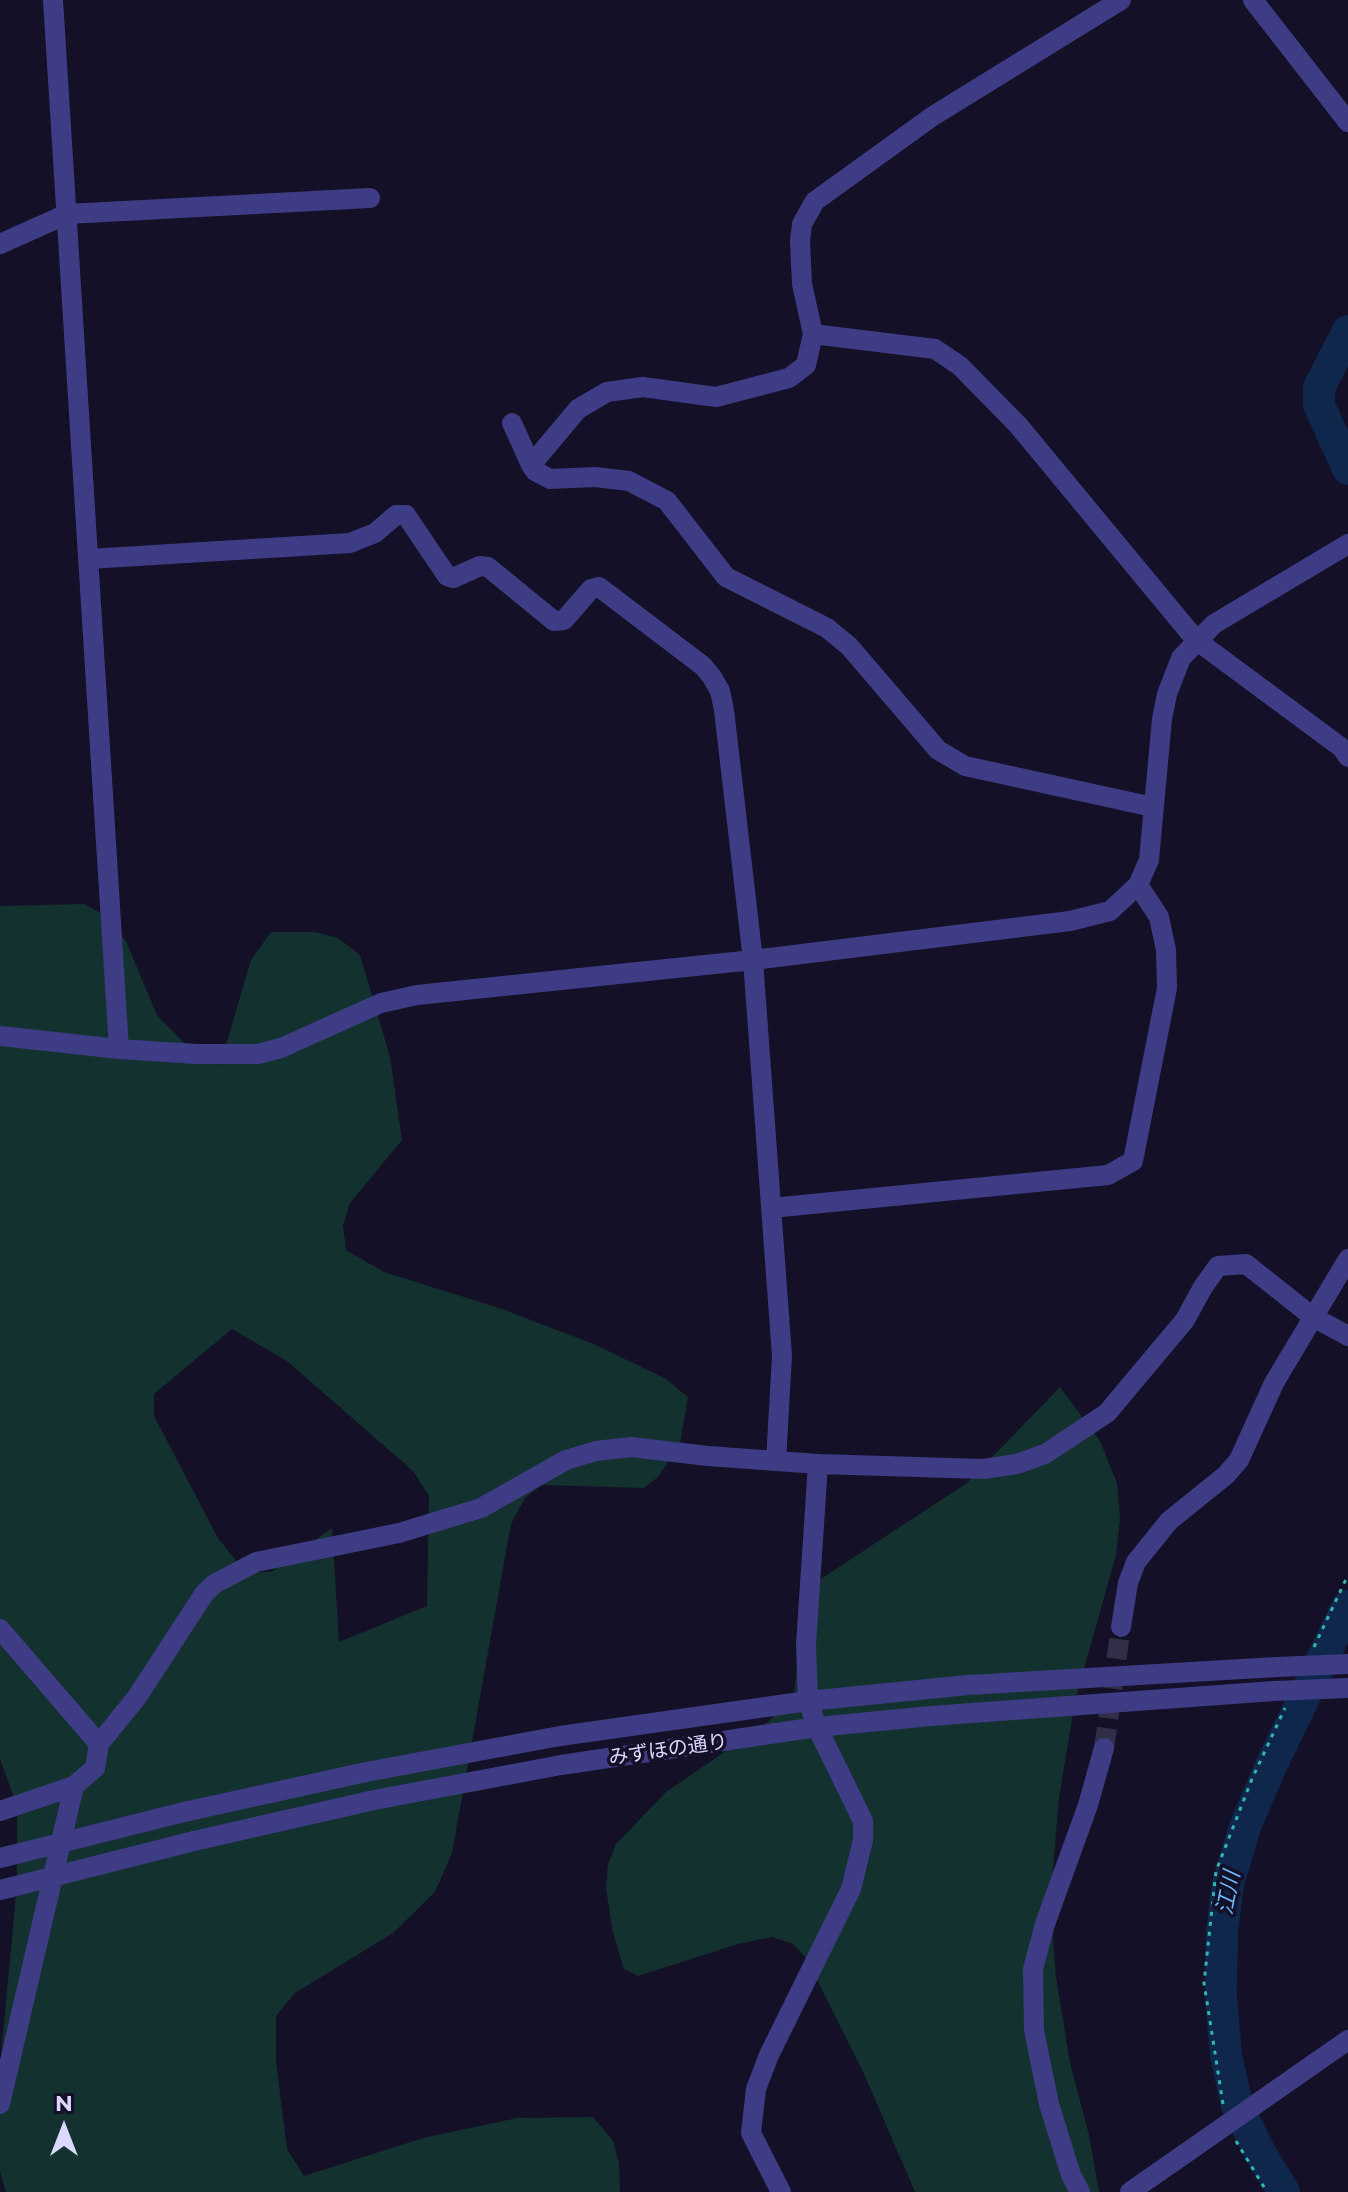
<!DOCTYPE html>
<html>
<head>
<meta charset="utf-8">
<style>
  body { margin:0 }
  #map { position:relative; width:1348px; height:2192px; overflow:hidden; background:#141027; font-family:Montserrat,sans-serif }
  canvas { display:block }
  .north { position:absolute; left:24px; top:2088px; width:80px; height:80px; -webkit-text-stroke:6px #141027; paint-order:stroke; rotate:0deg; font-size:22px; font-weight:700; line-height:32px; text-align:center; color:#dbd7fe }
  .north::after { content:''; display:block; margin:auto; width:28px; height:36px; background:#dbd7fe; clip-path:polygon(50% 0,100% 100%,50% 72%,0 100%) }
</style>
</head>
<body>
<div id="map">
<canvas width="1348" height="2192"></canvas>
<div class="north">N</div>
</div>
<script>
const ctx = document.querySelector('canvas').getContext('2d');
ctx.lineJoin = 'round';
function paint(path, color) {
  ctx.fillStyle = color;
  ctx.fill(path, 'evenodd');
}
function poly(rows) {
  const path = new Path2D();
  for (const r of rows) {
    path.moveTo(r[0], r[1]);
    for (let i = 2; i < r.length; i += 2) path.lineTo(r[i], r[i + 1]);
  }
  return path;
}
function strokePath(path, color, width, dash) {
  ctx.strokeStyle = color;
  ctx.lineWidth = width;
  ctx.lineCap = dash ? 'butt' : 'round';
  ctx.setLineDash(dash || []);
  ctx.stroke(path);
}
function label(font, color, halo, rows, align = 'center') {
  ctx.font = font + ' Montserrat,"Noto Sans JP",sans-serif';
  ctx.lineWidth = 7;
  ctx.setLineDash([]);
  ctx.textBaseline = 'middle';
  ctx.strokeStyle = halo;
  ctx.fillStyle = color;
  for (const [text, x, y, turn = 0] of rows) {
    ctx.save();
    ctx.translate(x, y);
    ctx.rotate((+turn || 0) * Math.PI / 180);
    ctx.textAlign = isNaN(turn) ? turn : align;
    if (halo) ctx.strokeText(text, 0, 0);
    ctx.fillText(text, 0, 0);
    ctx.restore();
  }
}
const green = poly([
  [84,904,101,913,126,941,157,1015,198,1057,220,1065,251,960,271,932,315,932,338,938,360,955,390,1057,402,1140,350,1203,343,1225,346,1250,384,1272,499,1308,594,1344,666,1379,688,1397,680,1444,658,1477,644,1488,542,1485,525,1498,511,1524,452,1853,435,1892,393,1933,295,1993,276,2016,276,2060,287,2149,304,2176,423,2138,517,2118,593,2117,613,2141,619,2163,620,2192,6,2192,0,2172,0,2067,17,1884,17,1806,0,1759,0,906],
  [232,1329,287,1361,413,1471,429,1496,427,1606,339,1642,332,1528,271,1572,245,1572,218,1538,154,1416,154,1394],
  [1060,1387,1100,1441,1117,1483,1120,1519,1116,1555,1075,1701,1059,1798,1050,1903,1056,1977,1070,2063,1089,2135,1099,2192,915,2192,864,2074,806,1958,793,1944,772,1937,738,1944,638,1976,624,1969,613,1933,606,1888,608,1864,616,1844,666,1792,768,1722,794,1695,803,1599,816,1582,967,1483]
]);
const river = poly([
  [1348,331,1319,388,1319,405,1348,469],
  [1284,2192,1259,2151,1237,2105,1226,2055,1221,1997,1222,1931,1228,1884,1245,1827,1271,1766,1348,1606]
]);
const minorTunnel = poly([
  [1104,1748,1121,1627]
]);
const path = poly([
  [1314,1647,1348,1575],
  [1223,2104,1204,1983,1216,1871,1252,1779,1285,1708],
  [1236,2141,1267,2192]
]);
const minor = poly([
  [53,0,119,1049],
  [1253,0,1348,122],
  [0,244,67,214,370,198],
  [813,334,935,349,960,366,1018,425,1196,640,1342,748,1348,757],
  [512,423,531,465,535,471,550,479,595,477,629,481,667,501,726,577,827,628,849,646,938,750,965,766,1153,807],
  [531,465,578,409,607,392,643,387,716,397,789,378,806,365,813,334,802,284,800,241,802,224,815,201,933,116,1121,0],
  [89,559,350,543,375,533,396,515,406,515,447,576,453,578,480,566,488,567,554,621,564,620,591,589,599,587,703,666,712,677,720,691,724,710,753,960,782,1356,776,1461],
  [0,1036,119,1049,197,1054,258,1054,281,1048,381,1003,417,995,753,960,1070,921,1110,911,1138,885,1149,860,1162,719,1167,694,1181,658,1214,624,1348,544],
  [771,1208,1108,1175,1133,1161,1167,988,1166,950,1159,917,1138,885],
  [1121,1627,1128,1583,1136,1562,1169,1521,1226,1475,1239,1460,1274,1383,1348,1259],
  [0,1629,99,1744],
  [0,1811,74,1786,95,1768,99,1744,137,1697,204,1594,214,1584,256,1562,399,1533,481,1508,566,1460,596,1451,631,1447,708,1456,818,1464,983,1469,1017,1464,1045,1454,1107,1413,1185,1320,1203,1287,1218,1266,1246,1264,1313,1317,1348,1336],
  [184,1812,366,1772,560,1736,808,1701,968,1685,1277,1667],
  [194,1841,374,1800,561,1765,817,1727,931,1716,1274,1691],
  [0,2104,74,1786],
  [781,2192,751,2133,756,2089,769,2055,851,1889,863,1840,863,1821,817,1727,808,1701,806,1645,818,1464],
  [1080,2192,1071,2175,1049,2104,1034,2030,1033,1969,1045,1924,1088,1805,1104,1748],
  [1130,2192,1348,2040]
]);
const minorBridge = poly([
  [1277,1667,1348,1664],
  [1274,1691,1348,1688],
  [0,1858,184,1812],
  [0,1890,194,1841]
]);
const streetNames = [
  ["みずほの通り",668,1750,-8]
];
const waterNames = [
  ["江川",1229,1893,-79]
];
paint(green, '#13312f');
strokePath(river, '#0f274c', 32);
strokePath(minorTunnel, '#322e47', 20, [20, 10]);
strokePath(path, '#32b7ad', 3, [4, 6]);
strokePath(minor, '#3e3c85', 20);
strokePath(minorBridge, '#3e3c85', 20);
label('20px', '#dbd7fe', '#141027', streetNames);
label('italic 22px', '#67bafc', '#141027', waterNames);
</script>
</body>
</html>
